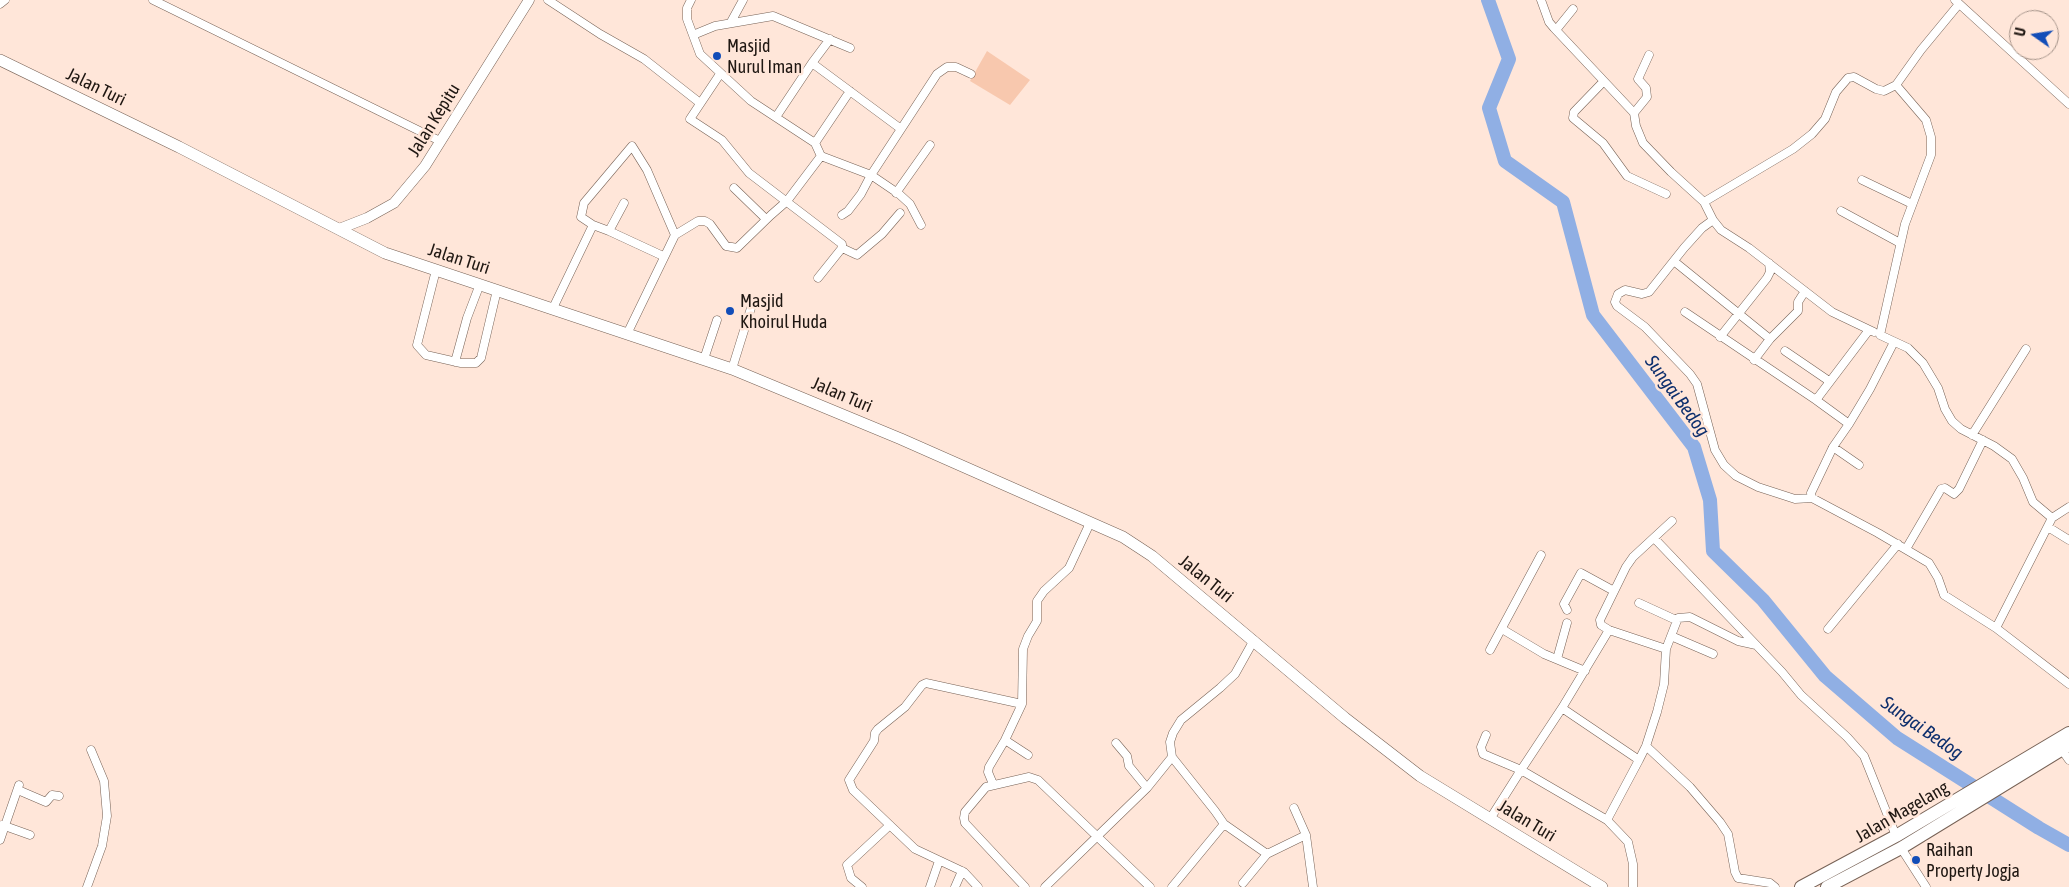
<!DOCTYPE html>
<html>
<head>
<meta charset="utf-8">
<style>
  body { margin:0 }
  #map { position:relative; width:2069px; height:887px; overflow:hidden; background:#ffe6d9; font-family:"Asap Condensed",sans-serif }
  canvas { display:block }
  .north { position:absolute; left:2009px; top:10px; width:50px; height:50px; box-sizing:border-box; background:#ffe6d9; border:1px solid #a59389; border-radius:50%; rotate:283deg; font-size:14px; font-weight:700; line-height:20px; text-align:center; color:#1f1712 }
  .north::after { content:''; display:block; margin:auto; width:18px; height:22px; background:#124db8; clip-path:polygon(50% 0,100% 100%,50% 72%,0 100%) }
</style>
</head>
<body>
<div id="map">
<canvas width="2069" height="887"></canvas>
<div class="north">U</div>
</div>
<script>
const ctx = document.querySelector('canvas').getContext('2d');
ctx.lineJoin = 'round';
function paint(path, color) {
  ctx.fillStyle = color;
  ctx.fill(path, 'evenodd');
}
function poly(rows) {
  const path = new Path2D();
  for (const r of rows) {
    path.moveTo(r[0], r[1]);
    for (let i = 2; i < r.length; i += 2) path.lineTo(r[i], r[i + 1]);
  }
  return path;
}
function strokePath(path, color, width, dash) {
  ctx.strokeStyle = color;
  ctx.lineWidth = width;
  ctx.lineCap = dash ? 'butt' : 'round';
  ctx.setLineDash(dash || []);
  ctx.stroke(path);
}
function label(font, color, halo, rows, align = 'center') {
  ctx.font = font + ' "Asap Condensed",sans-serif';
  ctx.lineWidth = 5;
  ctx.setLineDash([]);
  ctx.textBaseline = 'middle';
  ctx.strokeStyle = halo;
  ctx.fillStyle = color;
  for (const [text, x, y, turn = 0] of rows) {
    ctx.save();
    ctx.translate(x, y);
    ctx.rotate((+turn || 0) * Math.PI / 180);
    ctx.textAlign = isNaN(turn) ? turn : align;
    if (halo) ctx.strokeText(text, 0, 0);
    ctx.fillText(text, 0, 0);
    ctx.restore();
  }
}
const green = poly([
  [987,51,1030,80,1010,105,970,81]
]);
const river = poly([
  [1488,0,1509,59,1489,108,1505,161,1563,202,1593,315,1694,447,1710,500,1713,551,1763,600,1825,676,1897,738,2039,828,2069,845]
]);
const minor = poly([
  [153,0,440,141],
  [548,0,600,34,644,59,700,103],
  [691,0,687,8,687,19,700,54,751,101,815,143,821,156,871,175,899,194,910,204,921,225],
  [1541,0,1549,22,1554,28,1634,113,1636,126,1643,143,1671,172,1704,202,1713,220,1721,230,1749,248,1832,312,1874,332],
  [1955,0,2069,104],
  [0,4,5,0],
  [1959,4,1921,50,1896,85,1926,120,1931,137,1931,155,1905,224,1880,335,1908,348,1923,363,1938,388,1945,409,1952,421,1961,429,1994,446,2012,459,2023,478,2033,502,2052,518,2069,507],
  [731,22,743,0],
  [1556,30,1573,9],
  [693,35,715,26,773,16,850,48],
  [812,63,901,129],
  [720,74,690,119,722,140,749,173,842,244,842,248,818,278],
  [1603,82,1574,112,1573,118,1603,143,1627,176,1666,194],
  [1634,113,1647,97,1646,88,1638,79,1649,55],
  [776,117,812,63,830,39],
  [815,143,850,91],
  [1862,180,1912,204],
  [734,188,766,219],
  [896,193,930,145],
  [1704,202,1793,149,1812,134,1825,119,1836,92,1848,78,1854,77,1876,89,1884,91,1896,85],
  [624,203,609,231,663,256],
  [1841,211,1900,243],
  [842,215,848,211,861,194,871,175,937,74,947,67,956,67,971,74],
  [1713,220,1702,228,1684,248,1649,292,1642,294,1625,290,1618,294,1615,302,1617,306,1645,327,1690,374,1697,384,1715,450,1724,465,1736,476,1758,487,1795,499,1812,498],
  [593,225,581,217,584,203,632,146,647,170,675,235],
  [842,248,857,255,882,234,900,213],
  [1675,262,1770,339],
  [436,270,417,345,426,355,461,363,476,363,481,358,497,290],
  [553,308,593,225,609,231],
  [1685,312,1816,400],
  [1869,330,1816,400,1849,424,1833,447,1811,493,1812,498,1878,533,1929,563,1938,578,1944,595,1996,628,2069,684],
  [627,334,675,235,698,221,705,221,710,224,726,246,737,248,771,215,787,201,821,156],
  [1720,337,1767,278,1770,272,1769,263],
  [1785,351,1829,381],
  [704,359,717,320],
  [1754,360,1770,339,1798,311,1798,302,1805,291],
  [455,362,467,318,480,284],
  [732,369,751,308],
  [1849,424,1870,389,1894,342],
  [1972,435,2026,349],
  [1833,447,1859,465],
  [2048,527,2069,540],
  [1654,538,1782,672,1801,695,1847,737,1864,756,1896,836],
  [1906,549,1941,489,1945,488,1954,494,1959,489,1983,440],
  [1639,603,1676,620],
  [1567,610,1564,604,1581,573,1614,591],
  [1996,628,2052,518],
  [1502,629,1544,654,1585,671],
  [1828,629,1898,544],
  [1671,636,1713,654],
  [1666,649,1609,630,1601,625,1600,620,1626,567,1633,557,1672,521],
  [1490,650,1541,555],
  [1557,659,1567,623],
  [1562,708,1609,630],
  [1486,735,1481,747,1483,754,1521,770,1562,708,1639,760,1607,820],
  [1005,740,1028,755],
  [1116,743,1127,756,1129,766,1147,788],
  [1646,746,1690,787,1720,822,1728,834,1735,872,1738,878,1770,883,1775,887],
  [2062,750,2069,760],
  [1639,760,1646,746,1657,712,1664,684,1666,649,1678,618,1690,617,1738,641,1756,645],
  [993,784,988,772,989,767,1005,740,1022,704,1023,649,1028,636,1037,621,1037,601,1044,591,1069,568,1090,523],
  [18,790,46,802,52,795,59,796],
  [1294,808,1306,835,1313,887],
  [1490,819,1521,770,1607,820,1628,842,1633,864,1633,887],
  [1224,824,1267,854],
  [2,825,30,835],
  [0,840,19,785],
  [1901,848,1926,887],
  [1243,883,1267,854,1306,835],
  [87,887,102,846,107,816,104,781,91,750],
  [862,887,851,878,847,865,890,825],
  [930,887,939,861],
  [955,887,962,871],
  [978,887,964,872,915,849,853,790,849,780,874,741,875,733,878,729,905,707,922,685,926,683,1022,704],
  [1025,887,965,823,964,818,965,812,986,787,1029,777,1038,780,1150,887],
  [1045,887,1147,788,1172,757],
  [1172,887,1224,824,1215,811,1172,757,1170,742,1173,733,1181,720,1220,688,1235,674,1254,640]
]);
const tertiary = poly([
  [339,229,367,218,394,203,425,166,529,0]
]);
const secondary = poly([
  [0,60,179,147,385,253,732,369,901,439,1123,537,1152,556,1345,718,1420,776,1602,887]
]);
const trunk = poly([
  [1801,887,1896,836,2069,733],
  [1827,887,1901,848,2069,745]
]);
const markers = [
  [717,56,5,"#124db8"],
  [730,311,5,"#124db8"],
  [1916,860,5,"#124db8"]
];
const poiNames = [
  ["Masjid",727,46],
  ["Nurul Iman",727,67],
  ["Masjid",740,301],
  ["Khoirul Huda",740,322],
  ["Raihan",1926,850],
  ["Property Jogja",1926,871]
];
const streetNames = [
  ["Jalan Turi",96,87,26],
  ["Jalan Kepitu",434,120,-58],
  ["Jalan Turi",459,259,18],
  ["Jalan Turi",842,395,23],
  ["Jalan Turi",1206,579,39],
  ["Jalan Magelang",1902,812,-30],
  ["Jalan Turi",1527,821,31]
];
const waterNames = [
  ["Sungai Bedog",1677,396,54],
  ["Sungai Bedog",1922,728,35]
];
paint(green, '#f8c8ae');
strokePath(river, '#90afe4', 14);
strokePath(minor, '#776256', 9);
strokePath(tertiary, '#776256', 11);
strokePath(secondary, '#776256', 12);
strokePath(trunk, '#776256', 14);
strokePath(minor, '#fff', 8);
strokePath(tertiary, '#fff', 10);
strokePath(secondary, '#fff', 11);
strokePath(trunk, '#fff', 12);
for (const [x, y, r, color] of markers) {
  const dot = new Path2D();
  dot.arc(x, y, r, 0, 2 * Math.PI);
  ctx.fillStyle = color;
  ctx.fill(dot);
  strokePath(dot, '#ffe6d9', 2);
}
label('18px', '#1f1712', '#ffe6d9', poiNames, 'left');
label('18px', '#1f1712', '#ffe6d9', streetNames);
label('italic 19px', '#0e2f6d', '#ffe6d9', waterNames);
</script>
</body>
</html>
